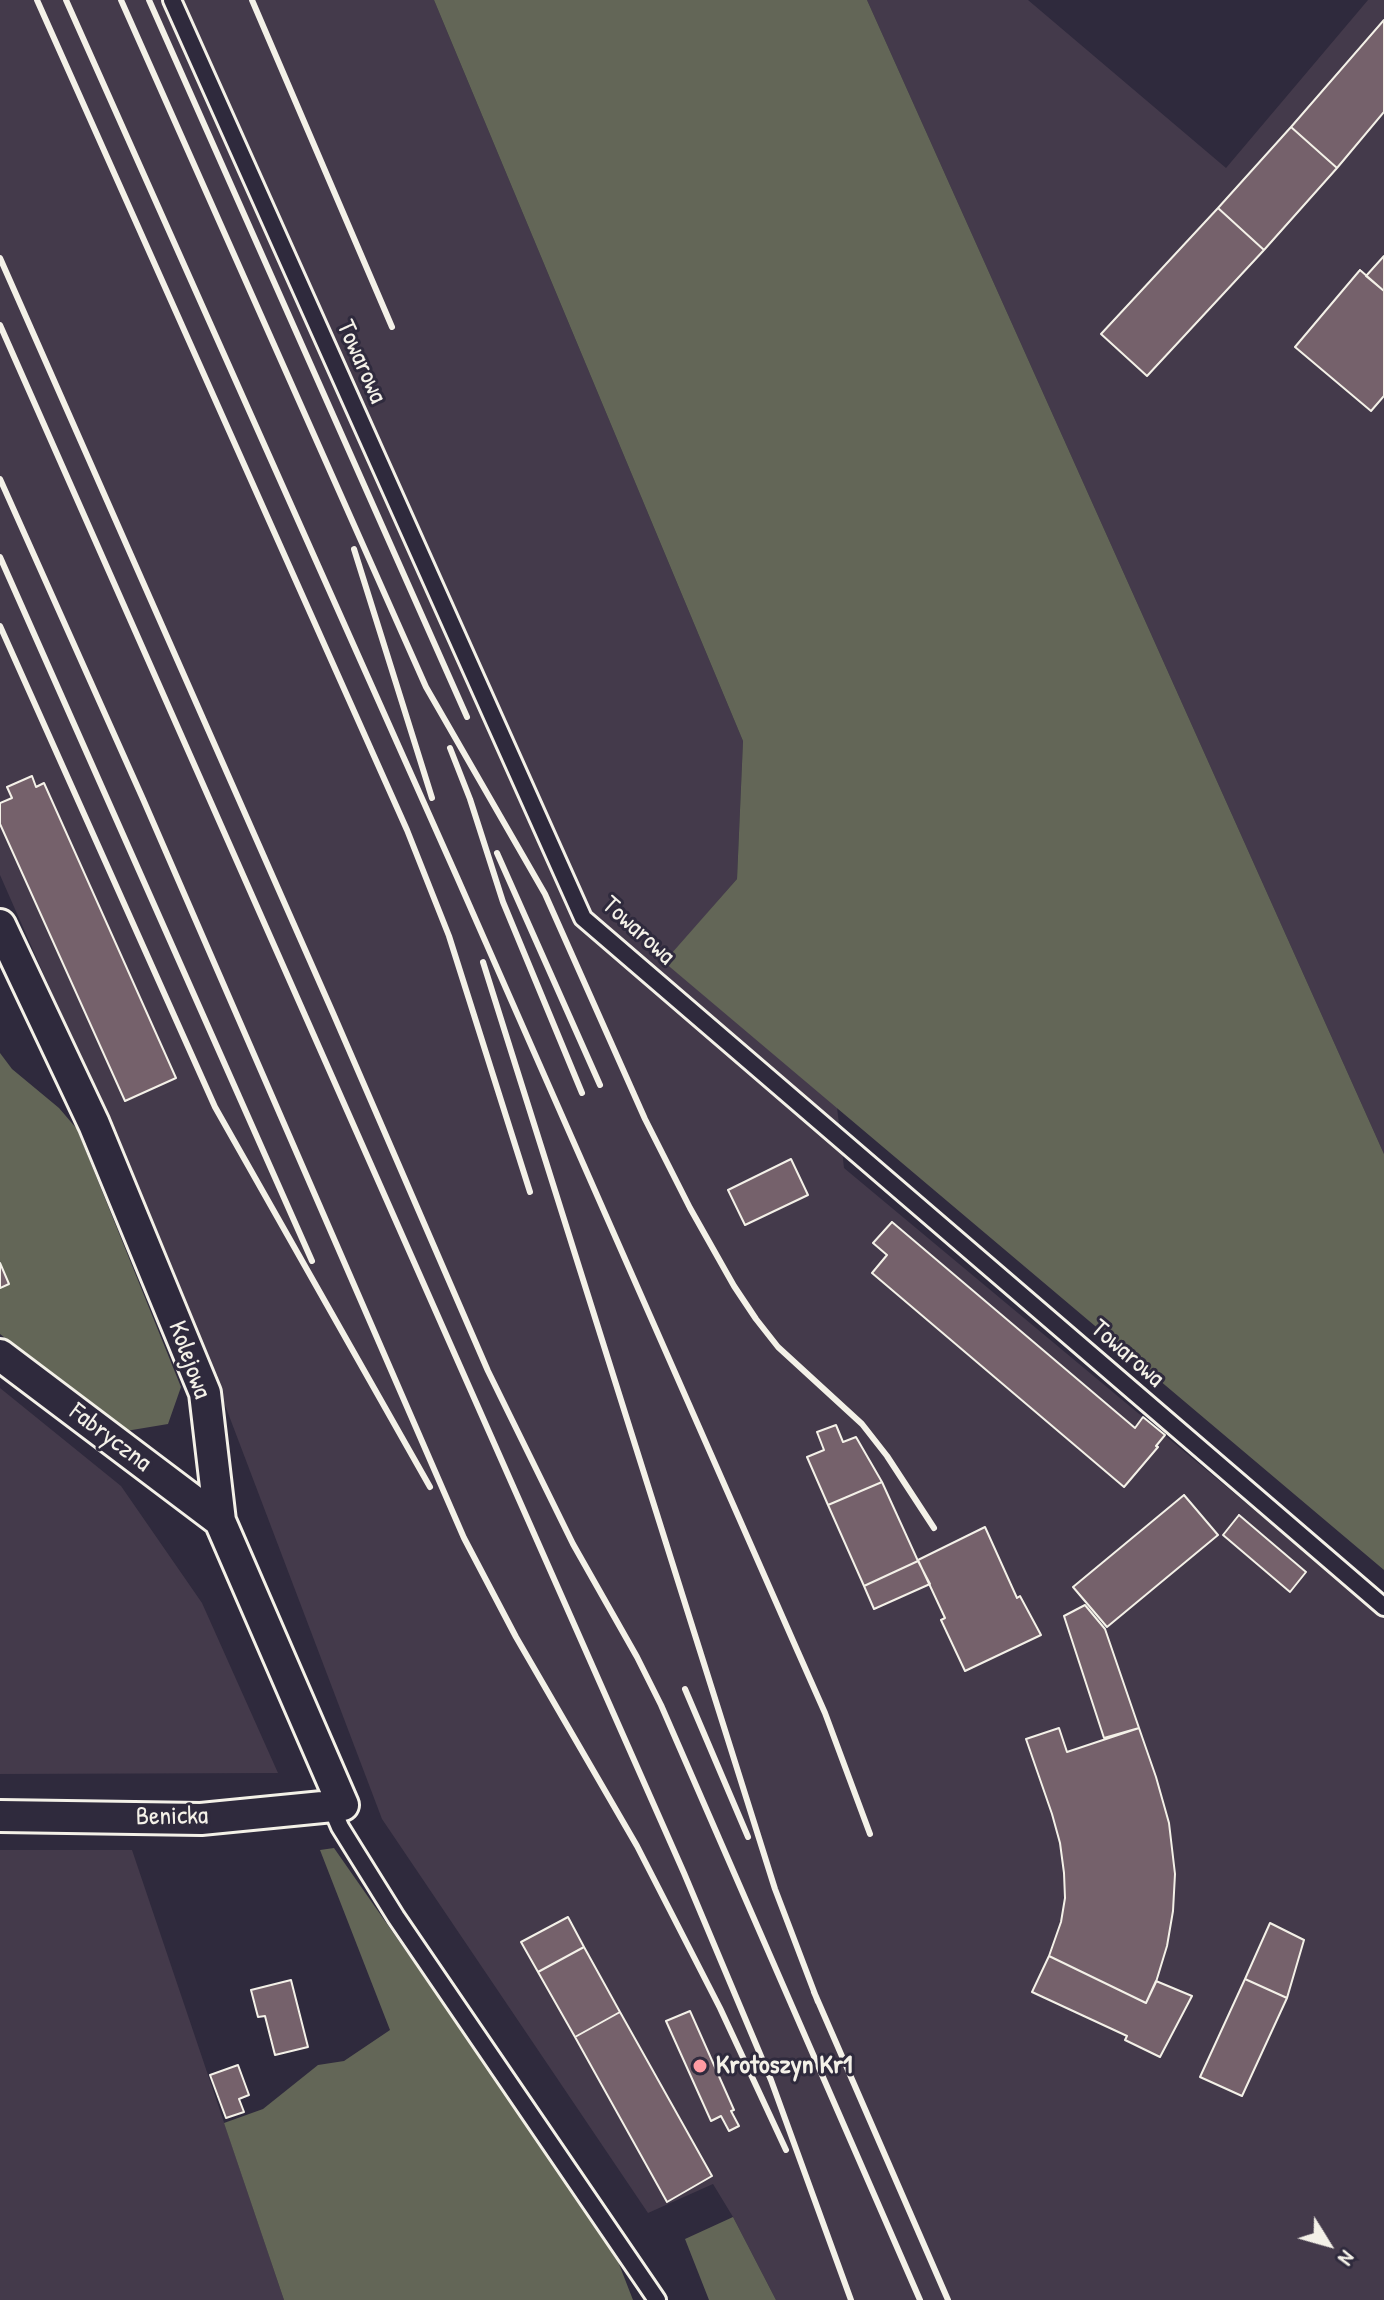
<!DOCTYPE html>
<html>
<head>
<meta charset="utf-8">
<style>
  body { margin:0 }
  #map { position:relative; width:1384px; height:2300px; overflow:hidden; background:#2f2a3d; font-family:"Patrick Hand",sans-serif }
  canvas { display:block }
  .north { position:absolute; left:1288px; top:2204px; width:80px; height:80px; -webkit-text-stroke:6px #2f2a3d; paint-order:stroke; rotate:127deg; font-size:22px; font-weight:700; line-height:32px; text-align:center; color:#f4f1e8 }
  .north::after { content:''; display:block; margin:auto; width:28px; height:36px; background:#f4f1e8; clip-path:polygon(50% 0,100% 100%,50% 72%,0 100%) }
</style>
</head>
<body>
<div id="map">
<canvas width="1384" height="2300"></canvas>
<div class="north">N</div>
</div>
<script>
const ctx = document.querySelector('canvas').getContext('2d');
ctx.lineJoin = 'round';
function paint(path, color) {
  ctx.fillStyle = color;
  ctx.fill(path, 'evenodd');
}
function poly(rows) {
  const path = new Path2D();
  for (const r of rows) {
    path.moveTo(r[0], r[1]);
    for (let i = 2; i < r.length; i += 2) path.lineTo(r[i], r[i + 1]);
  }
  return path;
}
function strokePath(path, color, width, dash) {
  ctx.strokeStyle = color;
  ctx.lineWidth = width;
  ctx.lineCap = dash ? 'butt' : 'round';
  ctx.setLineDash(dash || []);
  ctx.stroke(path);
}
function label(font, color, halo, rows, align = 'center') {
  ctx.font = font + ' "Patrick Hand",sans-serif';
  ctx.lineWidth = 6;
  ctx.setLineDash([]);
  ctx.textBaseline = 'middle';
  ctx.strokeStyle = halo;
  ctx.fillStyle = color;
  for (const [text, x, y, turn = 0] of rows) {
    ctx.save();
    ctx.translate(x, y);
    ctx.rotate((+turn || 0) * Math.PI / 180);
    ctx.textAlign = isNaN(turn) ? turn : align;
    if (halo) ctx.strokeText(text, 0, 0);
    ctx.fillText(text, 0, 0);
    ctx.restore();
  }
}
const built = poly([
  [0,0,434,0,743,741,737,879,665,962,837,1107,844,1168,1384,1618,1384,2300,776,2300,733,2217,713,2184,648,2213,382,1819,173,1268,0,875],
  [867,0,1028,0,1226,168,1368,0,1384,0,1384,1154],
  [0,1388,121,1486,202,1603,278,1773,0,1774],
  [0,1850,132,1850,284,2300,0,2300]
]);
const green = poly([
  [434,0,867,0,1384,1154,1384,1570,664,962,737,879,743,741],
  [0,1053,12,1069,59,1108,77,1129,181,1387,168,1424,126,1431,0,1334],
  [334,1848,612,2246,633,2300,284,2300,224,2123,263,2109,318,2065,344,2061,390,2030,320,1850],
  [733,2217,776,2300,709,2300,685,2239]
]);
const building = poly([
  [1384,20,1384,112,1337,168,1291,127,1384,20],
  [1291,127,1337,168,1264,250,1218,208,1291,127],
  [1218,208,1264,250,1147,376,1101,334,1218,208],
  [1384,256,1384,291,1366,276,1384,256],
  [1360,270,1384,291,1384,396,1371,411,1295,347,1360,270],
  [32,776,36,787,44,783,176,1078,125,1101,0,824,0,803,12,798,7,787,32,776],
  [791,1159,808,1195,745,1225,728,1190,791,1159],
  [892,1222,1135,1428,1143,1417,1165,1435,1156,1446,1158,1447,1124,1487,872,1273,887,1255,873,1243,892,1222],
  [0,1263,9,1284,0,1288,0,1263],
  [836,1425,843,1442,856,1437,882,1482,828,1505,807,1457,824,1450,817,1432,836,1425],
  [882,1482,918,1561,864,1586,828,1505,882,1482],
  [1184,1495,1218,1535,1107,1627,1073,1587,1184,1495],
  [1239,1515,1306,1572,1290,1592,1223,1535,1239,1515],
  [985,1527,1017,1598,1020,1596,1041,1635,965,1671,941,1620,945,1618,918,1560,985,1527],
  [918,1561,930,1584,874,1609,864,1586,918,1561],
  [1085,1605,1105,1629,1139,1728,1104,1738,1064,1616,1085,1605],
  [1059,1728,1067,1752,1139,1728,1156,1777,1169,1823,1175,1874,1173,1911,1167,1946,1156,1982,1146,2003,1049,1956,1061,1922,1065,1898,1064,1873,1060,1843,1052,1814,1026,1739,1059,1728],
  [568,1917,584,1947,538,1972,521,1942,568,1917],
  [1270,1923,1304,1940,1287,1998,1245,1979,1270,1923],
  [584,1947,620,2012,575,2037,538,1972,584,1947],
  [1049,1956,1146,2003,1156,1981,1192,1996,1160,2057,1125,2040,1127,2036,1032,1992,1049,1956],
  [1245,1979,1287,1998,1242,2096,1200,2077,1245,1979],
  [291,1980,308,2047,275,2055,265,2016,258,2017,251,1990,291,1980],
  [690,2011,734,2110,731,2111,739,2126,729,2131,721,2116,711,2121,666,2021,690,2011],
  [620,2012,712,2176,667,2202,575,2037,620,2012],
  [238,2065,249,2095,239,2099,244,2112,226,2118,210,2075,238,2065]
]);
const service = poly([
  [172,0,583,918,1384,1607],
  [331,1806,340,1827,396,1917,657,2300]
]);
const minor = poly([
  [0,925,94,1124,205,1393,220,1521,343,1805,201,1819,0,1816],
  [0,1355,220,1521]
]);
const rail = poly([
  [37,0,407,830,449,936,530,1192],
  [66,0,457,877,798,1652,825,1713,870,1834],
  [121,0,426,687,545,894,645,1119,690,1208,734,1286,756,1319,778,1347,862,1424,887,1456,934,1528],
  [149,0,467,717],
  [252,0,392,327],
  [0,258,333,1013,488,1371,573,1544,637,1657,661,1705,920,2300],
  [0,325,684,1873,771,2080,851,2300],
  [0,479,143,799,464,1538,516,1637,637,1846,720,2008,786,2150],
  [354,549,432,798],
  [0,557,312,1261],
  [0,626,215,1107,430,1487],
  [450,748,470,799,503,902,582,1093],
  [497,853,600,1085],
  [483,962,775,1889,818,2002],
  [685,1689,748,1837],
  [814,1992,948,2300]
]);
const markers = [
  [700,2066,8,"#ff9aa2"]
];
const streetNames = [
  ["Towarowa",361,362,66],
  ["Towarowa",638,931,42],
  ["Towarowa",1127,1354,41],
  ["Kolejowa",189,1360,70],
  ["Fabryczna",110,1438,37],
  ["Benicka",172,1817,-1]
];
const poiNames = [
  ["Krotoszyn Kr1",716,2066]
];
paint(built, '#443a4b');
paint(green, '#636657');
paint(building, '#75616b');
strokePath(building, '#f4f1e8', 2);
strokePath(service, '#f4f1e8', 22);
strokePath(minor, '#f4f1e8', 36);
strokePath(service, '#2f2a3d', 16);
strokePath(minor, '#2f2a3d', 30);
strokePath(rail, '#f4f1e8', 6);
for (const [x, y, r, color] of markers) {
  const dot = new Path2D();
  dot.arc(x, y, r, 0, 2 * Math.PI);
  ctx.fillStyle = color;
  ctx.fill(dot);
  strokePath(dot, '#2f2a3d', 3);
}
label('26px', '#f4f1e8', '#2f2a3d', streetNames);
label('bold 26px', '#f4f1e8', '#2f2a3d', poiNames, 'left');
</script>
</body>
</html>
